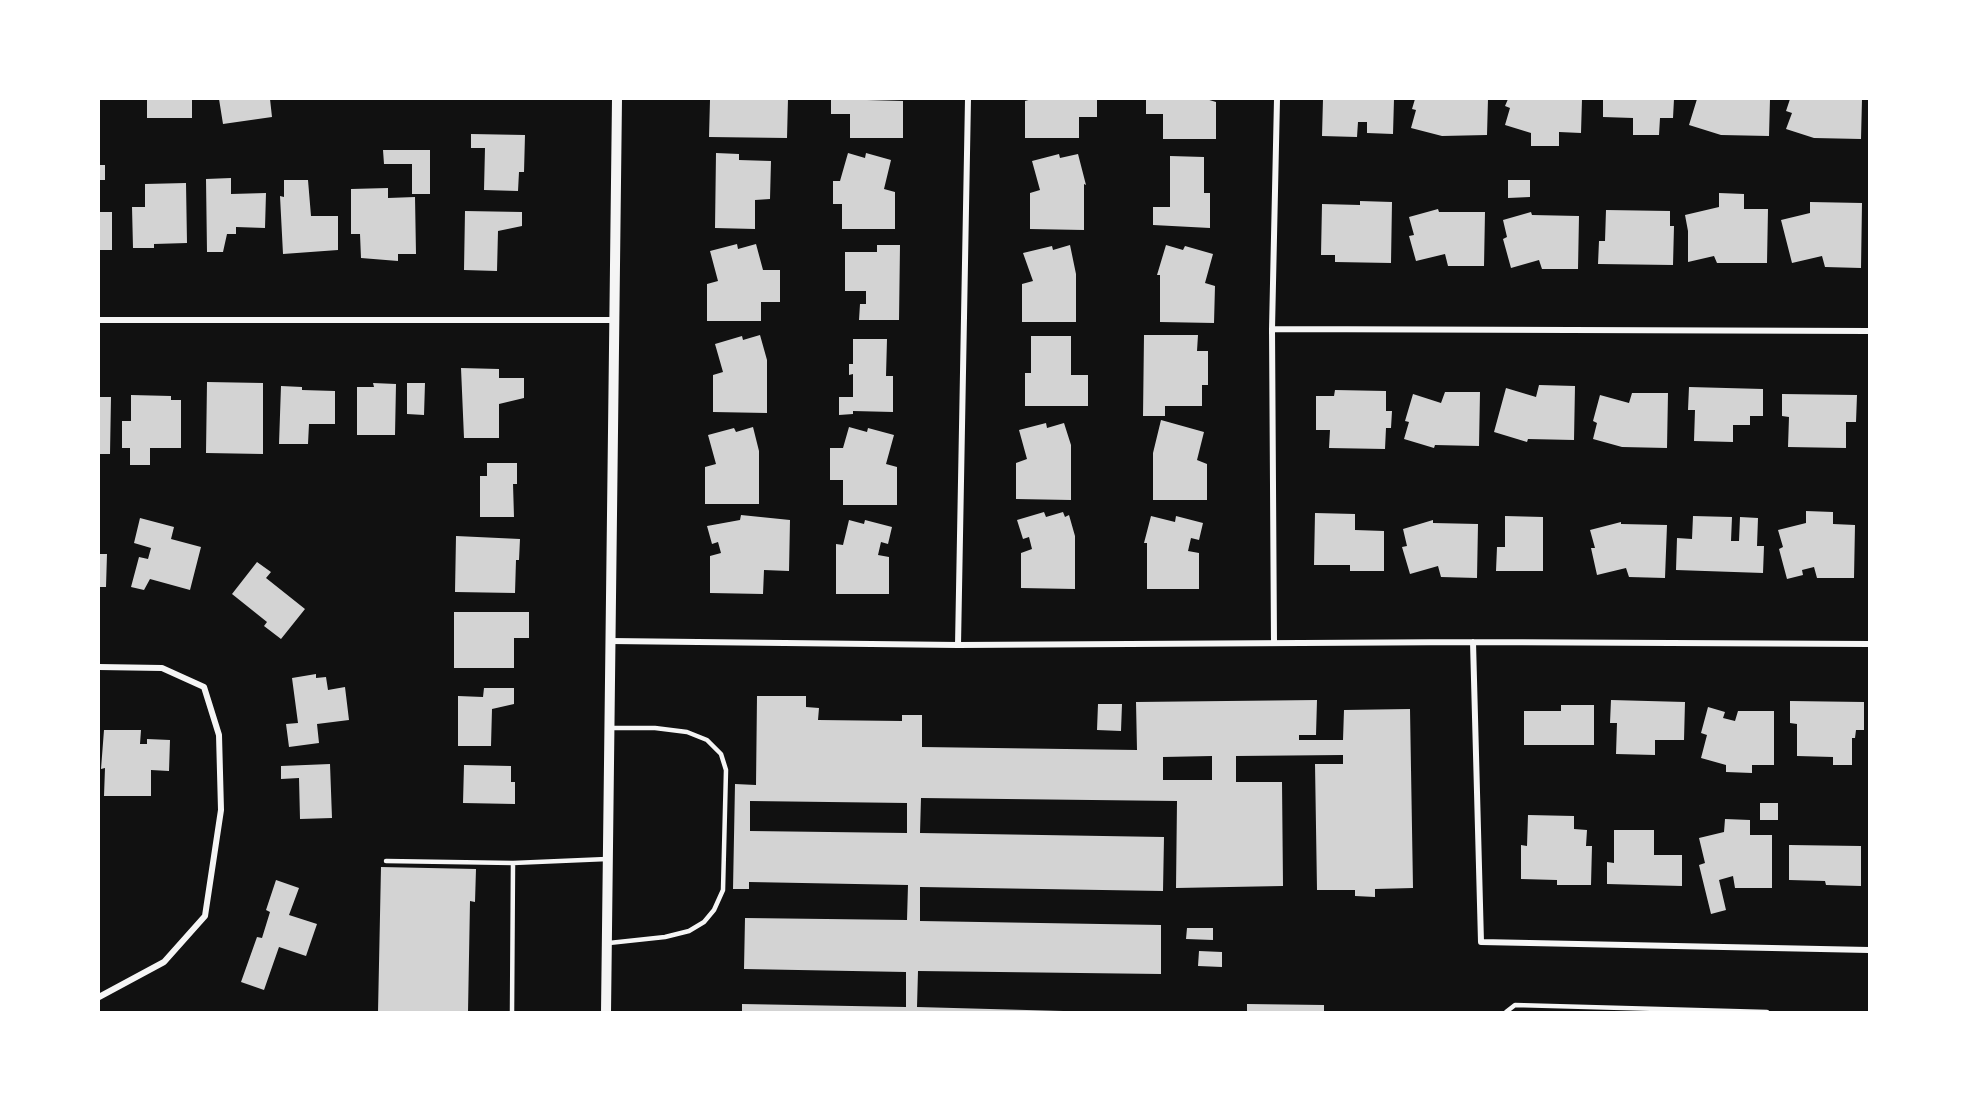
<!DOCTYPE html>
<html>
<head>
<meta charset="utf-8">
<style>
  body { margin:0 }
  #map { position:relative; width:1968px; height:1111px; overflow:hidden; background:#111; font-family:"PT Serif",serif }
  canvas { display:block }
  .frame { position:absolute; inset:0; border:100px solid #fff; pointer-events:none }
</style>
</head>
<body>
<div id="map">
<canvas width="1968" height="1111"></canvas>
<div class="frame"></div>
</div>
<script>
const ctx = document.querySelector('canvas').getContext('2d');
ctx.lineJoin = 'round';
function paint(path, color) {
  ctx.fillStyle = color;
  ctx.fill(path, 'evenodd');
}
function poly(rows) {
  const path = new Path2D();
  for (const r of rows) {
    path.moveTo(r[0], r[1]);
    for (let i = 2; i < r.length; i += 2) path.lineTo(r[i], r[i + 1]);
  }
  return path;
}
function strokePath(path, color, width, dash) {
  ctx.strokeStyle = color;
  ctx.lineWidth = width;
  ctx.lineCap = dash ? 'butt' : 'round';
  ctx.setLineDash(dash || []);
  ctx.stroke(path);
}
const building = poly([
  [147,99,192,99,192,118,147,118],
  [219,99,270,99,272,117,223,124],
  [714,99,788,99,787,138,709,137,710,100],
  [831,99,903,101,903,138,850,138,850,114,831,114],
  [1032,99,1097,99,1097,117,1079,117,1079,138,1025,138,1025,101],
  [1146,99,1206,99,1216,102,1216,139,1163,139,1163,114,1146,114],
  [1323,99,1394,99,1393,134,1367,133,1367,122,1358,122,1357,137,1322,136],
  [1415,99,1488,99,1487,135,1442,136,1411,128,1416,110,1412,109],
  [1508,99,1582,99,1581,133,1559,132,1559,146,1531,146,1531,133,1505,125,1510,108,1505,106],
  [1603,99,1674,99,1673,118,1660,118,1659,135,1633,135,1633,118,1603,117],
  [1697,99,1770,99,1769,136,1721,135,1689,125],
  [1790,99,1862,99,1861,139,1814,138,1786,129,1792,113,1786,111],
  [471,134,525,135,524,172,519,172,518,191,484,190,485,148,471,148],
  [383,150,430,150,430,194,412,194,412,164,384,164],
  [716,153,739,154,739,160,771,161,770,199,755,200,755,229,715,228],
  [848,153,865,158,866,153,891,160,884,189,895,192,895,229,842,229,842,204,833,204,833,181,840,181],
  [1059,154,1060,158,1078,154,1086,185,1084,184,1084,230,1030,229,1030,193,1040,190,1032,161],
  [1170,156,1204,157,1204,193,1210,193,1210,228,1153,225,1153,207,1170,207],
  [99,165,105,165,105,180,99,180],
  [231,178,231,194,266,193,265,228,236,227,236,234,227,234,223,252,207,252,206,179],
  [284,180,308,180,311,216,338,216,338,250,283,254,280,196,284,197],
  [1508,180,1530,180,1530,197,1508,198],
  [186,183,187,243,154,244,154,248,133,248,132,207,145,207,145,184],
  [388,188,388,198,415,197,416,254,398,254,398,261,361,258,360,234,351,234,351,189],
  [1719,193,1744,194,1744,209,1768,209,1767,263,1717,263,1714,256,1688,262,1688,231,1685,215,1719,207],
  [1360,201,1392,202,1391,263,1335,262,1335,255,1321,255,1322,204,1360,205],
  [1810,202,1862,203,1861,268,1825,267,1822,256,1792,263,1781,220,1810,213],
  [1438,209,1439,212,1485,212,1484,266,1448,266,1445,254,1416,261,1409,236,1414,235,1409,217],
  [1606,210,1670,211,1670,226,1674,226,1673,265,1598,264,1599,241,1605,241],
  [465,211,522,212,522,226,498,231,497,271,464,270],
  [99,212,112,212,112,250,99,250],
  [1531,212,1532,215,1579,216,1578,269,1542,269,1539,260,1511,268,1503,239,1507,237,1503,220],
  [737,244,738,249,756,244,763,270,780,270,780,302,761,302,761,321,707,321,707,284,718,281,710,251],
  [877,245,900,245,899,320,859,320,860,304,866,304,866,291,845,291,845,252,877,252],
  [1070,245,1076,274,1076,322,1022,322,1022,284,1033,281,1023,253,1052,246,1053,250],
  [1166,245,1183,250,1185,246,1213,254,1205,283,1215,286,1214,323,1160,322,1160,275,1157,275],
  [760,335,767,360,767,413,713,412,713,375,723,372,715,344,742,336,743,340],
  [1144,335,1198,335,1197,351,1208,351,1208,385,1202,385,1202,406,1165,406,1165,416,1143,416],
  [1031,336,1071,336,1071,375,1088,375,1088,406,1025,406,1025,373,1031,373],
  [853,339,887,339,886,376,893,376,893,412,853,411,853,414,839,415,839,397,853,397,853,374,849,375,849,364,853,364],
  [461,368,499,369,499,378,524,378,524,398,499,404,499,438,464,438],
  [207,382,263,383,263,454,206,453],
  [373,383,396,384,395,435,357,435,357,387,374,387],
  [407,383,425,383,424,415,407,414],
  [1539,385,1575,386,1574,440,1528,439,1527,442,1494,432,1506,388,1536,397],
  [281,386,302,387,302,390,335,391,335,424,309,424,308,444,279,444],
  [1689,387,1763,389,1763,416,1750,416,1750,425,1733,425,1733,442,1694,441,1695,410,1688,410],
  [1335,390,1386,391,1386,411,1392,411,1391,428,1386,428,1385,449,1329,448,1330,430,1316,430,1316,396,1334,396],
  [1445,392,1480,392,1479,446,1435,445,1434,448,1404,439,1409,422,1405,421,1413,394,1441,403],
  [1632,393,1668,393,1667,448,1622,447,1593,439,1597,423,1593,421,1600,395,1629,403],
  [1782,394,1857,395,1856,422,1846,422,1846,448,1788,447,1789,417,1782,416],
  [131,395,171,396,171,400,181,400,181,448,150,448,150,465,130,465,130,448,122,448,122,421,131,421],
  [99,397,111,397,110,454,99,454],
  [1161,420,1204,432,1197,460,1207,464,1207,500,1153,500,1153,453],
  [1046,423,1047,428,1064,423,1071,445,1071,500,1016,499,1016,463,1027,459,1019,430],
  [753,427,759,451,759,504,705,504,705,467,716,464,708,435,734,428,736,432],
  [849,427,867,432,868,428,894,435,886,464,897,467,897,505,843,505,843,480,830,480,830,448,843,448],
  [487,463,517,463,517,484,513,484,514,517,480,517,480,476,487,476],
  [1806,511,1833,512,1833,524,1855,525,1854,578,1817,578,1814,567,1802,570,1803,575,1787,579,1779,549,1783,547,1778,530,1806,523],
  [1044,512,1046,517,1063,512,1065,517,1069,515,1075,536,1075,589,1021,588,1021,553,1032,549,1029,537,1023,539,1017,520],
  [1315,513,1355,514,1355,530,1384,531,1384,571,1350,571,1350,565,1314,565],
  [741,515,790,520,789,571,764,570,763,594,710,593,710,556,721,553,718,542,712,544,707,526,740,520],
  [1151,516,1175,522,1176,516,1203,523,1199,540,1191,538,1188,551,1199,553,1199,589,1147,589,1147,543,1144,543],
  [1505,516,1543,517,1543,571,1496,571,1497,547,1505,547],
  [1693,516,1732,517,1731,541,1739,541,1740,517,1758,518,1757,546,1764,546,1763,573,1676,570,1677,538,1692,539],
  [140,518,174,527,171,539,201,547,190,590,150,579,144,590,131,587,139,557,148,559,151,548,134,543],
  [849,520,864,524,865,520,892,527,888,544,881,542,878,555,889,557,889,594,836,594,836,544,843,545],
  [1433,520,1433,523,1478,524,1477,578,1441,577,1438,566,1410,574,1402,547,1407,546,1403,529],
  [1621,522,1621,524,1667,525,1665,578,1629,577,1626,568,1597,575,1591,548,1595,548,1590,530],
  [456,536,520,539,519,560,516,560,515,593,455,592],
  [99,554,107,554,106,587,99,587],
  [257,562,271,572,266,578,305,609,281,639,264,626,267,622,232,594],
  [454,612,529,612,529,638,514,638,514,668,454,668],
  [316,674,316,678,326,677,328,690,345,687,349,720,317,724,319,743,289,747,286,724,298,723,292,678],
  [484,688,514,688,514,704,492,709,491,746,458,746,458,696,483,697],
  [757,696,806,696,806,707,819,708,818,720,902,721,902,715,922,715,922,747,1137,750,1136,702,1317,700,1316,735,1299,735,1299,740,1343,740,1344,710,1410,709,1413,888,1375,889,1375,897,1355,896,1355,890,1317,890,1315,764,1343,764,1343,755,1236,756,1236,782,1282,782,1283,886,1176,888,1177,801,921,798,920,833,1164,837,1163,891,920,887,920,921,1161,925,1161,974,918,971,917,1007,1100,1012,742,1012,742,1004,906,1007,906,972,744,969,745,918,907,920,908,885,749,882,749,889,733,889,735,784,756,785],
  [1212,756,1212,780,1163,780,1163,757],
  [750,801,907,803,907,833,750,831],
  [1611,700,1685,702,1684,740,1655,740,1655,755,1616,754,1617,723,1610,723],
  [1790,701,1864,702,1864,730,1856,730,1855,738,1852,738,1852,765,1833,765,1833,757,1797,756,1797,724,1790,723],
  [1098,704,1122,704,1121,731,1097,730],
  [1561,705,1594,705,1594,745,1524,745,1524,711,1561,711],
  [1708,707,1725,712,1723,718,1735,721,1738,711,1774,711,1774,765,1752,765,1752,773,1726,772,1726,765,1701,758,1707,735,1701,733],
  [104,730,141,730,140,744,147,744,147,739,170,740,169,771,151,770,151,796,104,796,105,768,101,769],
  [330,764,332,818,300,819,299,778,281,779,281,766],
  [464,765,511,766,511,782,515,782,515,804,463,803],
  [1760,803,1778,803,1778,820,1760,820],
  [1528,815,1574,816,1574,829,1587,830,1586,846,1592,846,1591,885,1557,885,1557,880,1521,879,1521,845,1527,846],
  [1725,819,1750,820,1750,835,1772,835,1772,888,1735,888,1733,876,1719,880,1726,910,1711,914,1699,865,1705,863,1699,838,1724,832],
  [1614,830,1654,830,1654,855,1682,855,1682,886,1607,884,1607,862,1614,863],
  [1789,845,1861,846,1861,886,1826,885,1825,881,1789,880],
  [381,867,476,869,475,902,470,901,468,1012,378,1012],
  [276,880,299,888,289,915,317,924,306,956,279,947,264,990,241,982,257,937,262,938,270,912,266,910],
  [1187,928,1213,928,1213,940,1186,939],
  [1199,951,1222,952,1222,967,1198,966],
  [1247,1004,1324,1005,1324,1012,1247,1012]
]);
const service = poly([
  [386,861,513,863,607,859],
  [609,943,665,937,689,931,704,922,714,910,723,890,726,770,721,754,707,740,687,732,655,728,609,728],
  [512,1012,513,863],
  [1506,1012,1515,1005,1767,1012]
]);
const minor = poly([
  [99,320,614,320],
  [1272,329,1869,331],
  [611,641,958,645,1473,642,1869,644],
  [1473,642,1481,942,1869,950],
  [1274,643,1272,329,1277,99],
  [958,645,968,99],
  [99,667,162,668,204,687,219,735,221,810,205,916,164,962,99,997]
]);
const tertiary = poly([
  [606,1012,617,99]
]);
paint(building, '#d3d3d3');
strokePath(service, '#f5f5f5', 4.5);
strokePath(minor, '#f5f5f5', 6);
strokePath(tertiary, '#f5f5f5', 10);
</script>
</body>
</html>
